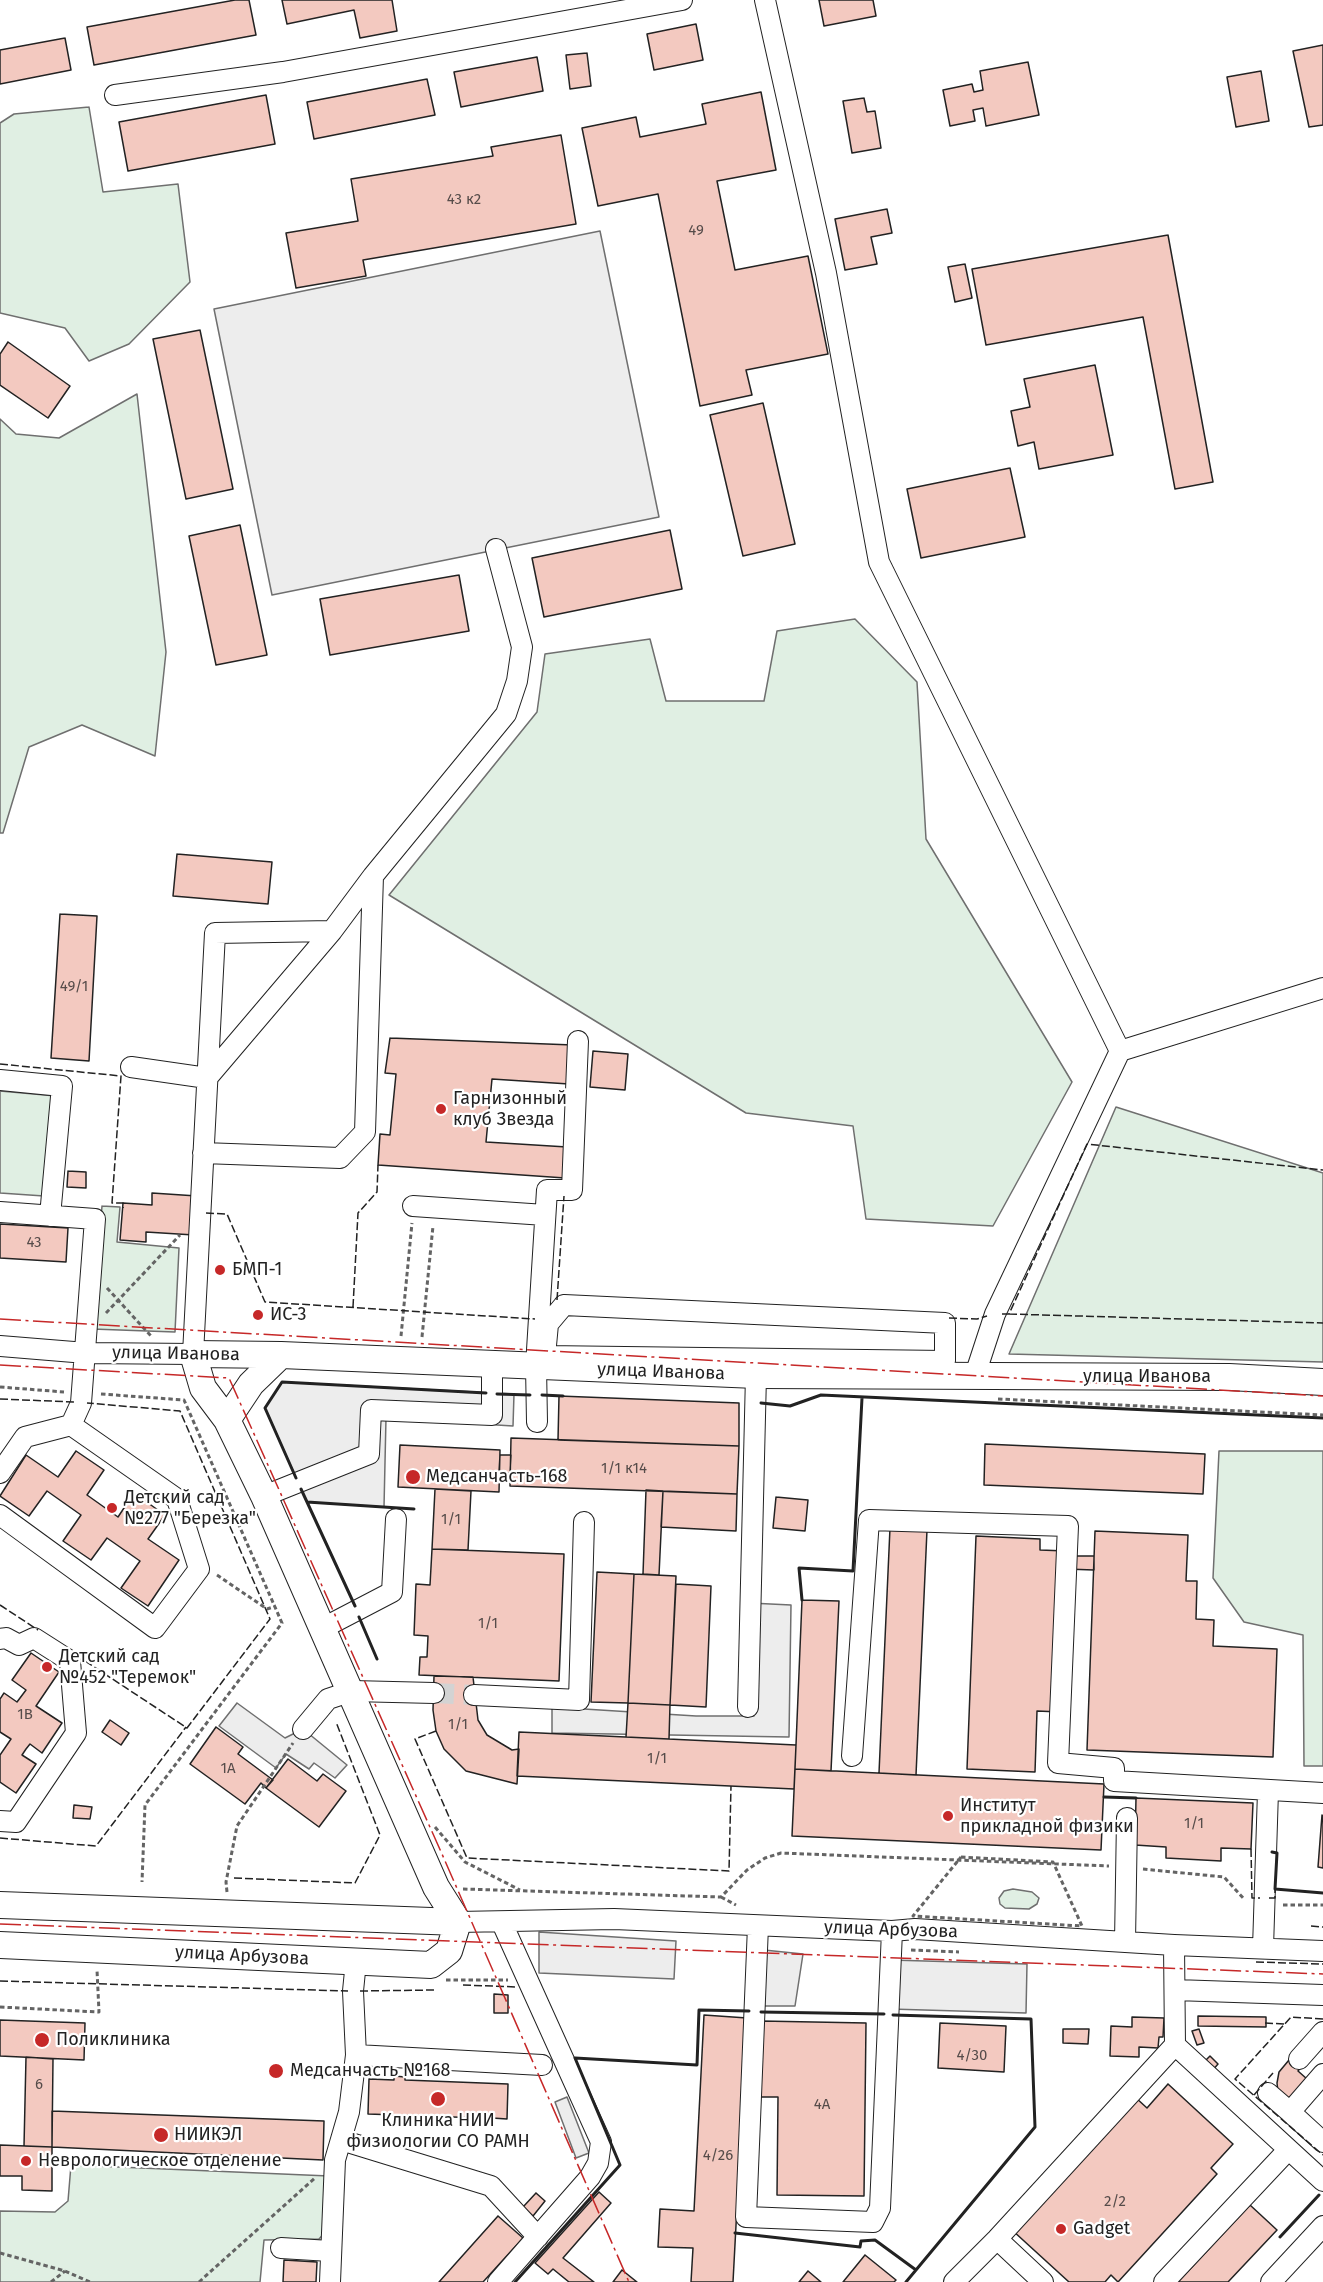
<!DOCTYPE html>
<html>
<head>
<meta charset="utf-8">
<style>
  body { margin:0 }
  canvas { display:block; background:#fff }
</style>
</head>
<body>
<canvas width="1323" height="2282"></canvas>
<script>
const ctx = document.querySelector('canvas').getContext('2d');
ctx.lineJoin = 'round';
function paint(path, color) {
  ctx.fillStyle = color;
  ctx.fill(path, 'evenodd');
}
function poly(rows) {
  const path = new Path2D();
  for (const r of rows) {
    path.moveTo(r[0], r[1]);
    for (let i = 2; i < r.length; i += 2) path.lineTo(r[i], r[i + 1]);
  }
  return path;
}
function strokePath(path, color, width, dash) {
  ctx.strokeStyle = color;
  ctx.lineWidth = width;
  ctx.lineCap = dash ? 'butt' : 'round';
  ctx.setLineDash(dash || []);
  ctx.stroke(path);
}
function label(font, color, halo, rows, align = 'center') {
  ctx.font = font + ' "Fira Sans",sans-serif';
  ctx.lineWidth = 4.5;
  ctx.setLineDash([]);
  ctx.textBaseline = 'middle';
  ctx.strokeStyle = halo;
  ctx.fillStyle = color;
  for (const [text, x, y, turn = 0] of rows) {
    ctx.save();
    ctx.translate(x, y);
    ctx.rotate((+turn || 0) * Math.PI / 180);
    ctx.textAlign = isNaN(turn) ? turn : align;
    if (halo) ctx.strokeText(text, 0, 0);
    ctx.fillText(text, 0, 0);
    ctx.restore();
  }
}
const green = poly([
  [89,107,103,192,178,184,190,282,129,344,89,361,65,328,0,313,0,123,14,114,89,107],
  [137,394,166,652,155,756,82,725,29,747,3,833,0,833,0,419,16,434,59,438,137,394],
  [855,619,917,682,926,839,1072,1082,993,1226,866,1219,853,1126,746,1113,389,895,537,712,545,654,650,639,666,701,764,701,777,631,855,619],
  [0,1091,56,1096,44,1196,0,1193,0,1091],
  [1116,1107,1323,1173,1323,1362,1009,1354,1116,1107],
  [102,1206,120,1207,117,1242,179,1248,175,1332,92,1329,102,1206],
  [1219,1451,1323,1451,1323,1766,1304,1766,1303,1635,1244,1622,1213,1578,1219,1451],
  [1013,1889,1032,1892,1039,1898,1037,1904,1029,1909,1005,1908,1000,1904,999,1898,1004,1891,1013,1889],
  [71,2165,329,2176,330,2227,319,2239,264,2240,260,2282,0,2282,0,2211,55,2212,68,2201,71,2165]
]);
const parking = poly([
  [600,231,659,517,272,595,214,309,600,231],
  [282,1382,514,1394,513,1426,386,1418,384,1507,307,1502,265,1408,282,1382],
  [750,1603,791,1605,789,1737,552,1733,552,1707,696,1716,754,1716,750,1603],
  [237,1703,285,1738,303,1729,347,1765,335,1778,314,1763,309,1769,286,1754,276,1768,219,1726,237,1703],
  [539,1932,676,1941,674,1979,539,1973,539,1932],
  [764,1950,803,1954,795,2006,763,2006,764,1950],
  [891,1960,1027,1964,1026,2013,890,2009,891,1960],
  [567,2097,589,2153,576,2158,555,2102,567,2097]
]);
const building = poly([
  [235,0,249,0,256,35,94,65,87,27,235,0],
  [282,0,392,0,397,31,360,38,354,10,287,24,282,0],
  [819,0,873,0,876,16,824,26,819,0],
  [696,24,703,60,654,70,647,34,696,24],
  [65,38,71,70,0,84,0,50,65,38],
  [1323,45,1323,125,1309,127,1293,51,1323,45],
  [587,53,591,86,570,89,566,55,587,53],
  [537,57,543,91,461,107,454,72,537,57],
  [1028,62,1039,115,986,126,983,108,973,110,975,121,950,126,943,90,972,84,974,92,983,90,980,71,1028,62],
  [1261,71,1269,121,1236,127,1227,77,1261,71],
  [427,79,435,115,314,139,307,102,427,79],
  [761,92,776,170,717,181,735,270,808,256,828,354,746,370,752,395,700,406,658,194,598,206,582,128,636,117,640,137,706,124,702,104,761,92],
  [266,95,275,144,128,171,119,122,266,95],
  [864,98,867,112,875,111,881,148,852,153,843,101,864,98],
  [561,135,576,224,363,260,366,276,296,288,286,233,358,221,351,179,493,156,491,147,561,135],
  [887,209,892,233,871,237,877,264,845,270,835,219,887,209],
  [1168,235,1213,482,1175,489,1143,317,986,345,972,269,1168,235],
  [965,264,972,298,955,302,948,267,965,264],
  [200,330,233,489,186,499,153,339,200,330],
  [8,342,70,386,48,418,0,385,0,354,8,342],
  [1095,365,1113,455,1039,469,1034,442,1018,446,1011,411,1030,407,1024,379,1095,365],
  [763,403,795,544,743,556,710,415,763,403],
  [1010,468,1025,537,921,558,907,489,1010,468],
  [240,525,267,655,216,665,189,536,240,525],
  [670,530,682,589,544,617,532,558,670,530],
  [459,575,469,631,330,655,320,599,459,575],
  [177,854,272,862,268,904,173,896,177,854],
  [60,914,97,916,89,1061,51,1058,60,914],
  [390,1038,573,1045,569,1084,492,1079,486,1142,567,1147,565,1178,378,1165,380,1134,390,1135,396,1074,385,1073,390,1038],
  [593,1051,628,1054,625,1090,590,1087,593,1051],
  [68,1171,86,1172,86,1188,67,1187,68,1171],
  [152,1193,197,1196,194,1235,146,1232,146,1242,120,1240,123,1203,152,1205,152,1193],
  [0,1224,68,1228,66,1262,0,1258,0,1224],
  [559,1396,739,1403,739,1446,558,1440,559,1396],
  [511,1438,739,1446,737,1494,510,1486,511,1438],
  [985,1444,1205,1454,1203,1494,984,1485,985,1444],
  [400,1445,500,1450,499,1492,398,1487,400,1445],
  [76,1451,104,1470,87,1495,118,1517,134,1493,165,1515,148,1539,179,1560,148,1606,121,1588,140,1561,107,1538,91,1560,63,1541,81,1515,47,1491,29,1516,0,1496,26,1455,58,1477,76,1451],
  [500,1455,511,1455,510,1473,499,1472,500,1455],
  [435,1489,471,1491,468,1550,432,1549,435,1489],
  [646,1490,663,1491,659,1575,643,1574,646,1490],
  [663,1491,737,1494,736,1531,661,1527,663,1491],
  [776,1497,808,1500,805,1531,773,1528,776,1497],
  [890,1528,927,1530,916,1775,879,1773,890,1528],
  [1095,1531,1188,1535,1186,1581,1197,1581,1196,1619,1214,1620,1213,1646,1277,1649,1273,1757,1087,1750,1095,1531],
  [976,1536,1040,1539,1040,1550,1066,1551,1060,1712,1037,1711,1035,1772,967,1769,976,1536],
  [432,1549,564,1554,559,1681,419,1675,420,1657,427,1657,428,1636,414,1635,416,1584,430,1585,432,1549],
  [1066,1556,1094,1556,1094,1570,1066,1569,1066,1556],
  [597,1572,634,1574,628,1703,591,1702,597,1572],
  [634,1574,676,1576,670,1705,628,1703,634,1574],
  [676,1584,711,1586,706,1707,670,1705,676,1584],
  [802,1600,839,1601,831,1771,795,1769,802,1600],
  [31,1653,59,1672,36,1706,62,1723,42,1753,30,1744,26,1749,22,1755,36,1764,16,1793,0,1782,0,1755,11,1739,0,1732,0,1699,4,1693,17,1702,26,1690,12,1680,31,1653],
  [434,1676,473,1677,478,1720,487,1735,512,1750,519,1749,517,1784,466,1771,444,1749,436,1731,433,1710,434,1676],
  [628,1703,670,1705,669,1739,626,1737,628,1703],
  [110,1720,129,1733,121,1745,102,1732,110,1720],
  [216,1727,243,1747,238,1754,273,1780,266,1788,261,1783,245,1804,190,1764,216,1727],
  [519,1732,796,1745,794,1789,517,1776,519,1732],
  [288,1759,317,1781,323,1774,346,1791,319,1827,266,1788,288,1759],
  [795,1769,1104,1784,1101,1850,792,1836,795,1769],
  [1136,1798,1253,1803,1251,1849,1221,1848,1221,1861,1166,1858,1166,1847,1135,1845,1136,1798],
  [74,1805,92,1807,90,1819,73,1818,74,1805],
  [1322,1815,1323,1816,1323,1868,1318,1867,1322,1815],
  [494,1994,508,1995,508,2013,494,2013,494,1994],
  [704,2015,747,2018,733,2282,691,2282,693,2248,658,2247,660,2209,694,2211,704,2015],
  [1198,2016,1266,2017,1266,2027,1198,2026,1198,2016],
  [1132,2017,1164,2018,1163,2037,1159,2037,1158,2048,1139,2047,1139,2057,1110,2056,1111,2026,1132,2027,1132,2017],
  [0,2020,85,2023,84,2060,0,2056,0,2020],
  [761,2021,866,2023,864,2196,777,2195,778,2097,760,2097,761,2021],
  [940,2023,1006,2026,1004,2072,938,2068,940,2023],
  [1063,2029,1089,2029,1088,2044,1063,2043,1063,2029],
  [1199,2029,1204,2043,1197,2045,1192,2031,1199,2029],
  [1294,2054,1304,2063,1298,2071,1307,2079,1287,2101,1278,2092,1277,2083,1279,2072,1294,2054],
  [1210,2056,1218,2064,1212,2071,1203,2063,1210,2056],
  [26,2057,53,2059,52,2147,24,2146,26,2057],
  [394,2076,405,2077,405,2080,508,2084,507,2119,492,2118,492,2123,481,2123,481,2118,368,2114,369,2079,394,2080,394,2076],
  [1168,2084,1233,2144,1211,2168,1217,2174,1118,2282,1111,2275,1105,2282,1069,2282,1012,2230,1135,2097,1147,2108,1168,2084],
  [52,2111,324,2121,323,2160,52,2147,52,2111],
  [0,2145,52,2147,52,2191,22,2190,22,2176,0,2176,0,2145],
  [599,2192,611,2203,563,2258,594,2282,569,2282,553,2269,548,2274,535,2263,599,2192],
  [536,2193,545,2201,533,2216,523,2207,536,2193],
  [1250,2205,1277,2230,1228,2282,1178,2282,1250,2205],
  [498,2216,523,2238,483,2282,439,2282,498,2216],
  [865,2255,896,2280,894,2282,843,2282,865,2255],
  [284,2260,317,2262,316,2282,283,2282,284,2260],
  [622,2270,637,2282,613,2282,622,2270],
  [808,2271,821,2282,799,2282,808,2271]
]);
const minorTunnel = poly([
  [434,1693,474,1695]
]);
const path = poly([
  [107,1288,151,1336],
  [106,1313,180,1235],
  [401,1336,412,1223],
  [422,1337,433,1226],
  [0,1387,64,1392],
  [101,1394,184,1400,282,1623,145,1805,142,1882],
  [998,1399,1323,1415],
  [217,1575,267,1609,276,1606],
  [435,1827,465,1862,520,1890],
  [961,1857,1053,1862,1082,1926,913,1916,961,1857],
  [1143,1869,1224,1877,1245,1900],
  [463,1889,721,1897,747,1870,765,1858,781,1853,1109,1866],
  [227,1892,226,1882,237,1826,293,1743],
  [721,1897,736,1905],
  [1283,1905,1323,1905],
  [911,1950,959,1952],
  [446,1980,508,1980],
  [0,2007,99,2012,97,1970],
  [0,2253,65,2271,90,2282],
  [51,2282,65,2271],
  [199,2282,316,2177]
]);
const minor = poly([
  [765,0,826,273,879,562,1120,1051],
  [115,95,283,72,682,0],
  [131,1067,207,1078,332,931],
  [0,1080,62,1086,50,1216],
  [203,1153,340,1158,365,1132,373,876],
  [413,1206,545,1215],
  [0,1212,95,1219,81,1403,71,1425],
  [564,1305,945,1323,945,1361,545,1356,548,1324,564,1305],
  [0,1346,86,1353,193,1354,215,933,332,931,373,876,506,714,517,681,522,647,496,549],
  [974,1378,995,1314,1120,1051,1323,988],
  [537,1422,536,1366,547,1190,572,1190,578,1041],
  [0,1473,25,1437,71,1425,177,1499,199,1569,155,1628,0,1515],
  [264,1496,369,1454,371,1410,492,1415,492,1364],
  [323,1628,392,1592,396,1519],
  [0,1639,6,1638,19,1645,34,1638,70,1661,76,1733,16,1822,0,1821],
  [474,1695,579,1700,584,1522],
  [748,1707,756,1375],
  [303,1729,328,1699,352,1691,434,1693],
  [852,1756,869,1520,1068,1526,1058,1763,1114,1768,1114,1781,1323,1793],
  [458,1922,614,1919,892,1931,915,1929,1174,1945,1323,1951],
  [758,1926,746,2217,873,2222,880,2208,892,1931],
  [1125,1942,1127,1818],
  [1263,1948,1268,1791],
  [1175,1990,1323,1995],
  [1175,2045,1323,2181],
  [356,2055,542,2065],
  [1299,2059,1323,2032],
  [1323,2074,1290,2112,1323,2142],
  [1268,2093,1290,2112],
  [341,2140,491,2186,538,2237],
  [997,2239,1043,2282],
  [281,2248,330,2251],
  [330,2282,335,2160,349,2112,356,2055,353,1991,356,1961],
  [498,2282,590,2177,598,2163,601,2142,502,1923],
  [954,2282,997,2239,1175,2045,1174,1945],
  [1164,2282,1288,2150],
  [1271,2282,1323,2226]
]);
const major = poly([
  [227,1420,251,1384,281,1355],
  [0,1905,458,1922],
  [458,1922,436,1887,264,1496,227,1420,203,1388,193,1354,281,1355,756,1375,1229,1377,1323,1382],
  [0,1945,431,1965,449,1951,458,1922]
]);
const fence = poly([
  [0,1064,121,1076,112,1203,123,1203,123,1208],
  [206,1213,227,1214,265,1302,535,1319],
  [557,1300,564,1196],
  [353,1307,358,1213,377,1192,378,1165],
  [1002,1314,1009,1314,1087,1144,1323,1170],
  [1009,1314,1323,1323],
  [949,1318,977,1319,987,1316],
  [0,1399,75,1402],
  [0,1605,38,1630],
  [76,1655,187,1728,270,1619,180,1411,87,1403],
  [436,1731,415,1739,467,1858,729,1871,731,1786],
  [0,1838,96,1846,186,1727],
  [1251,1849,1252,1898,1260,1898],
  [234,1878,355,1883,380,1835,336,1722],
  [1269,1898,1275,1898,1275,1889],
  [1311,1926,1323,1927],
  [1256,1962,1323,1964],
  [0,1981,348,1991],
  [463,1985,518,1987],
  [360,1991,434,1990],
  [1323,2019,1291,2017,1235,2079,1323,2155],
  [1265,2023,1285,2024],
  [1254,2095,1273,2073]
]);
const wall = poly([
  [497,1394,530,1395],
  [542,1395,563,1396],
  [761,1403,790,1406,821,1395,1323,1418],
  [296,1478,265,1408,282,1382,486,1393],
  [301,1489,355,1606],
  [307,1502,414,1509],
  [802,1600,799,1568,853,1571,862,1398],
  [359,1617,377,1659],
  [1104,1797,1136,1798],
  [1272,1852,1277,1853,1275,1889,1323,1893],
  [761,2012,884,2014],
  [893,2015,1031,2019,1035,2127,906,2282],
  [735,2233,860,2247,861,2241,875,2240,916,2270],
  [1280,2237,1319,2195],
  [515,2282,620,2165,575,2058,697,2065,699,2010,749,2011]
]);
const power = poly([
  [0,1319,1323,1396],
  [0,1365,229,1378,442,1854,629,2282],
  [0,1924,1323,1974]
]);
const markers = [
  [441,1109,6,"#c62828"],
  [220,1270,6,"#c62828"],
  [258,1315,6,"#c62828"],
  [413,1477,8,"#c62828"],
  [112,1508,6,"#c62828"],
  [47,1667,6,"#c62828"],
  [948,1816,6,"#c62828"],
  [42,2040,8,"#c62828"],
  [276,2071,8,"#c62828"],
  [438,2099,8,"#c62828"],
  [161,2135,8,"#c62828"],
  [26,2161,6,"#c62828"],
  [1061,2229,6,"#c62828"]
];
const numberNames = [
  ["43 к2",464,200],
  ["49",696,231],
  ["49/1",74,987],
  ["43",34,1243],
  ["1/1 к14",624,1469],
  ["1/1",451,1520],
  ["1/1",488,1624],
  ["1В",25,1715],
  ["1/1",458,1725],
  ["1/1",657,1759],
  ["1А",228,1769],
  ["1/1",1194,1824],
  ["4/30",972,2056],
  ["6",39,2085],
  ["4А",822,2105],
  ["4/26",718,2156],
  ["2/2",1115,2202]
];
const poiNames = [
  ["Гарнизонный",453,1099],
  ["клуб Звезда",453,1120],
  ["БМП-1",232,1270],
  ["ИС-3",270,1315],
  ["Медсанчасть-168",426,1477],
  ["Детский сад",124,1498],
  ["№277 \"Березка\"",124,1519],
  ["Детский сад",59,1657],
  ["№452 \"Теремок\"",59,1678],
  ["Институт",960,1806],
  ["прикладной физики",960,1827],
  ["Поликлиника",56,2040],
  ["Медсанчасть №168",290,2071],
  ["Клиника НИИ",438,2121,"center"],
  ["физиологии СО РАМН",438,2142,"center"],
  ["НИИКЭЛ",174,2135],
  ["Неврологическое отделение",38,2161],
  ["Gadget",1073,2229]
];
const streetNames = [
  ["улица Иванова",176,1354,1],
  ["улица Иванова",661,1372,2],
  ["улица Иванова",1147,1377],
  ["улица Арбузова",891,1930,2],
  ["улица Арбузова",242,1956,3]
];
paint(green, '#e0efe3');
strokePath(green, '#6f6f6f', 1.5);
paint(parking, '#ededed');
strokePath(parking, '#6f6f6f', 1.5);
paint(building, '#f3c9c0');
strokePath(building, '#222', 1.5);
strokePath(minorTunnel, '#d3d3d3', 20, [20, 10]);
strokePath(minor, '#222', 22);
strokePath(major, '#222', 28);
strokePath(path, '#646464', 3, [4.5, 3]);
strokePath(minor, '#fff', 20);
strokePath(major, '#fff', 26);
strokePath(fence, '#222', 1.5, [8, 3]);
strokePath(wall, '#222', 3);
strokePath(power, '#c62828', 1.5, [21, 4.5, 3, 4.5]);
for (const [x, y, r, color] of markers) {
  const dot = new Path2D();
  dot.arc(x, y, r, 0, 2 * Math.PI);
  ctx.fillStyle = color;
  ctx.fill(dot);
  strokePath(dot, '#fff', 2);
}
label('15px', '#564c4a', null, numberNames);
label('18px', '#222', '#fff', poiNames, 'left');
label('18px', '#222', '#fff', streetNames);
</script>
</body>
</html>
